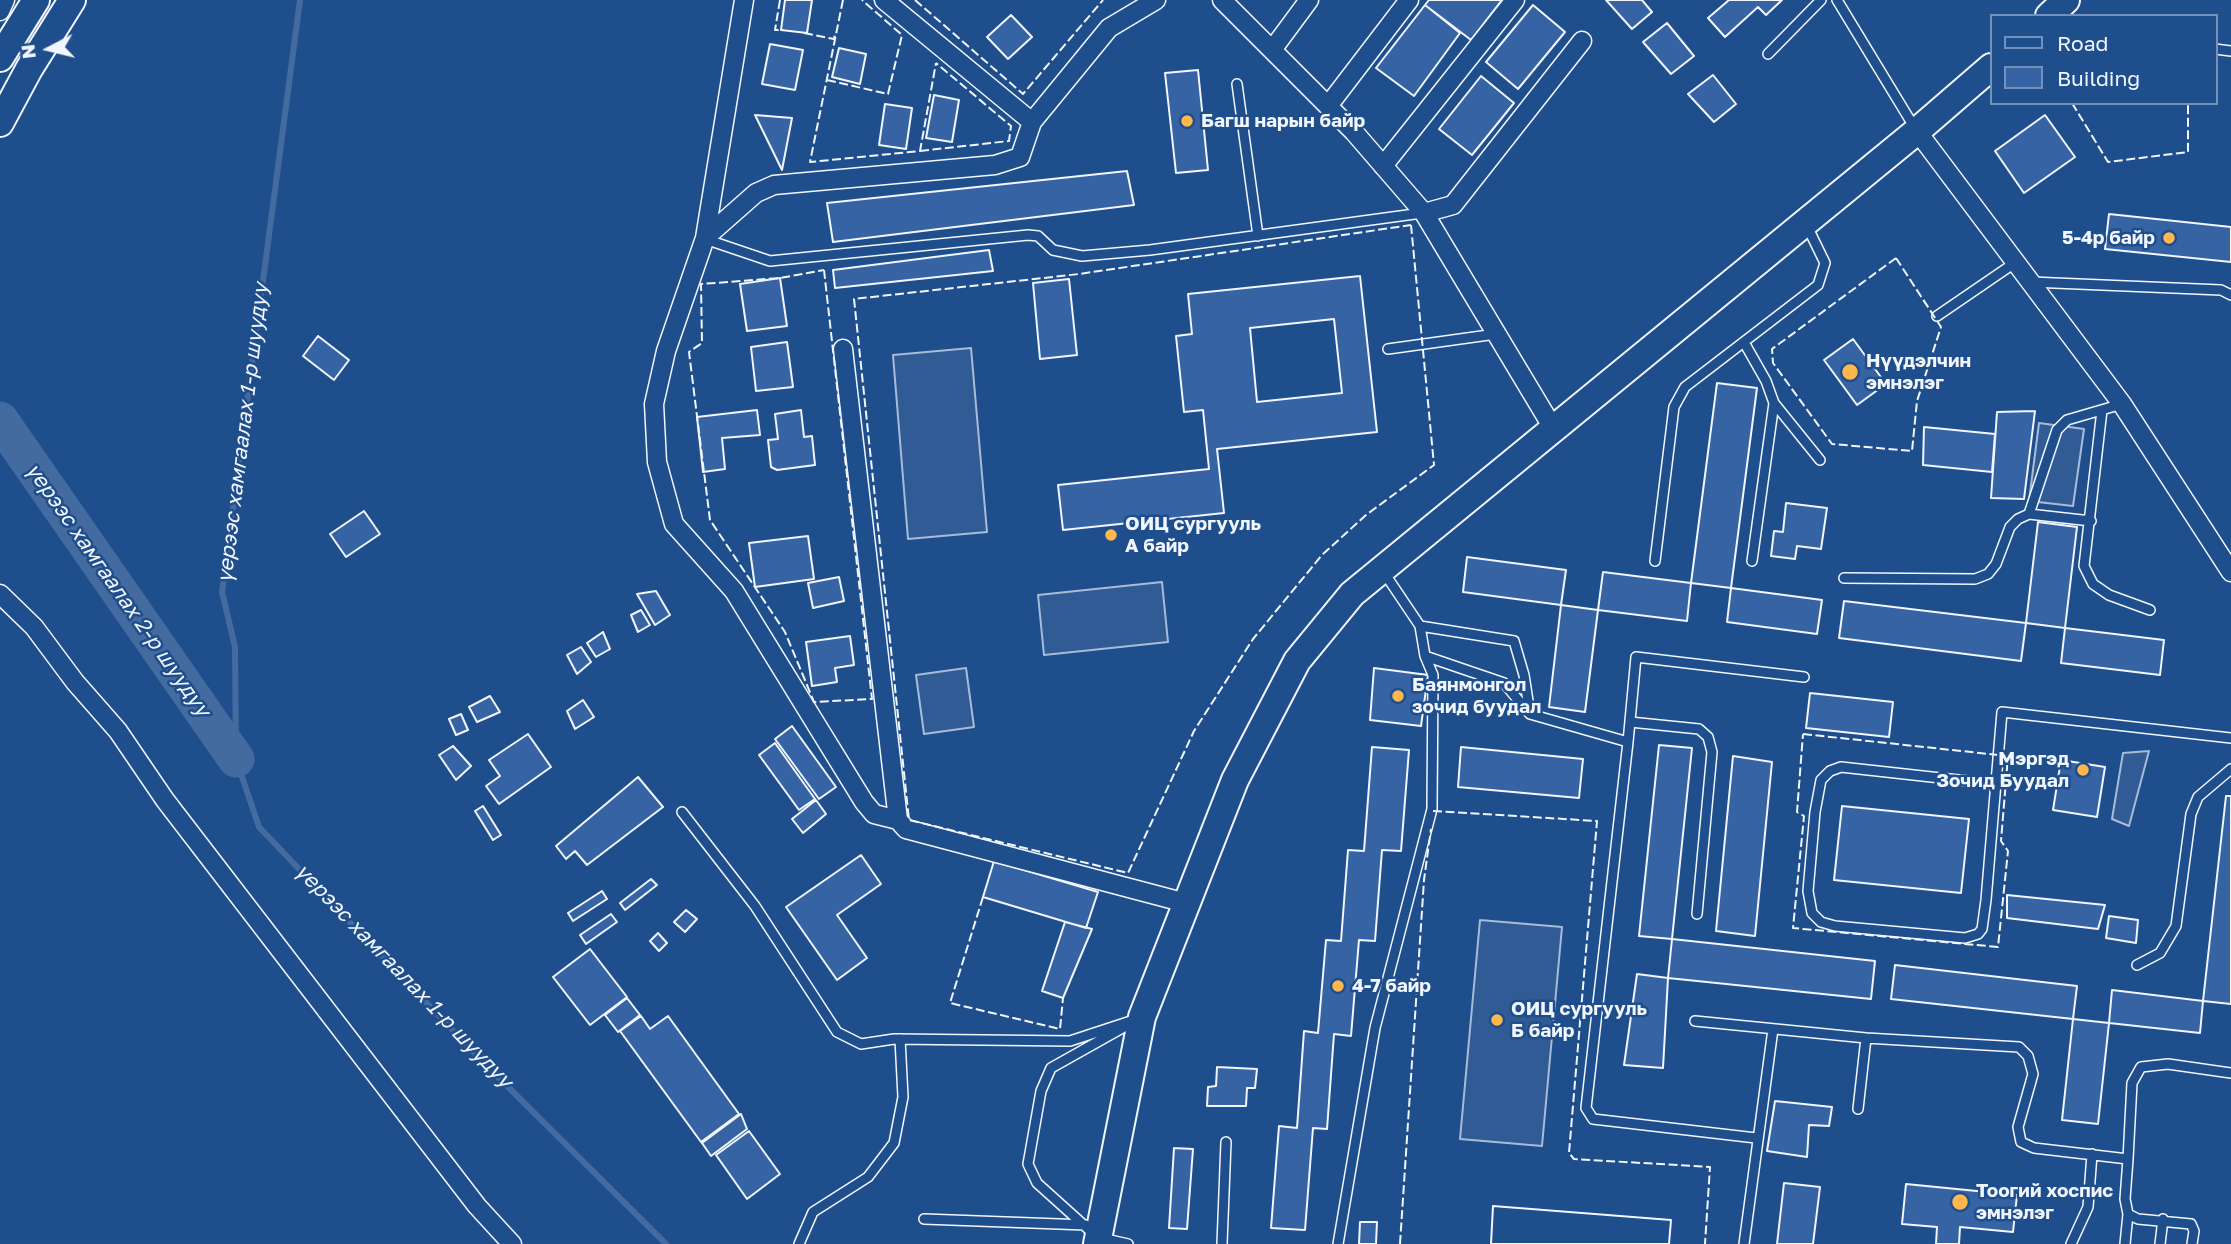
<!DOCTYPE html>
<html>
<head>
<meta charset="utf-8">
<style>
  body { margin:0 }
  #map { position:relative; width:2231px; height:1244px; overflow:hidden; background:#1f4e8c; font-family:"Golos Text",sans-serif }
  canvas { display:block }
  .legend { position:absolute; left:1990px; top:14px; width:228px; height:91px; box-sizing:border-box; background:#1f4e8c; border:2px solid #7391ba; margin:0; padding:9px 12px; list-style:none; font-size:21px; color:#f2f6ff }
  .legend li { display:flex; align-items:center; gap:14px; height:35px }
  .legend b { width:35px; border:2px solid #7391ba }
  .north { position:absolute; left:14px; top:14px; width:70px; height:70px; -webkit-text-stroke:5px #1f4e8c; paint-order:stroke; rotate:263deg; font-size:19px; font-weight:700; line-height:28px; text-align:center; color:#f2f6ff }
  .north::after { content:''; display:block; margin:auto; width:24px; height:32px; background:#f2f6ff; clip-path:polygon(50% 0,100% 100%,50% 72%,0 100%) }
</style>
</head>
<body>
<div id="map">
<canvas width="2231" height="1244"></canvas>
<ul class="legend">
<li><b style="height:9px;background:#1f4e8c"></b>Road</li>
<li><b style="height:19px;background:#3563a3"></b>Building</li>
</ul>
<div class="north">N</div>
</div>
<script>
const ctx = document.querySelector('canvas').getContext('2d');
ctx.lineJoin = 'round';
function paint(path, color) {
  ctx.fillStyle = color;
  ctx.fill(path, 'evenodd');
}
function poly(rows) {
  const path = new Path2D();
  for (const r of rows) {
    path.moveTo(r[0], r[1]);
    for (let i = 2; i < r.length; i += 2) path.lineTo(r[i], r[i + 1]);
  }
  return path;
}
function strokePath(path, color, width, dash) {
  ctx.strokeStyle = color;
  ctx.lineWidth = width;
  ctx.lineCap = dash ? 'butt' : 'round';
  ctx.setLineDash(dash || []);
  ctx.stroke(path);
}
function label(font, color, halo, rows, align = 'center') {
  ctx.font = font + ' "Golos Text",sans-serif';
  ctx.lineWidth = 5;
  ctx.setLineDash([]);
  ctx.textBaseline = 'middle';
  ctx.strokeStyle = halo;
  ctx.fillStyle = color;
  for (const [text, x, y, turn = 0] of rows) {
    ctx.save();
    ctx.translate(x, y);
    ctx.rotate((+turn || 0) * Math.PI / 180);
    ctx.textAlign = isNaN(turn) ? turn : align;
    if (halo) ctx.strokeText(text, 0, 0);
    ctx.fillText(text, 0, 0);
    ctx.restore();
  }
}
const built = poly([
  [971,348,987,532,908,539,893,355,971,348],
  [2039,423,2084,429,2073,506,2029,501,2039,423],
  [1162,582,1168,642,1044,655,1038,595,1162,582],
  [966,668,974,727,924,734,916,675,966,668],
  [2149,751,2129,826,2112,819,2123,753,2149,751],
  [1480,920,1562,927,1542,1146,1460,1139,1480,920]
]);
const stream = poly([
  [300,0,222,592,235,647,236,759,259,827,483,1062,666,1244]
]);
const river = poly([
  [0,420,236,759]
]);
const building = poly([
  [785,0,812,0,807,33,781,30,785,0],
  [1429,0,1502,0,1471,40,1425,5,1429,0],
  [1606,0,1642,0,1652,12,1632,29,1606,0],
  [1729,0,1782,0,1766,15,1758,7,1725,37,1708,18,1729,0],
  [1425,5,1460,33,1414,96,1376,68,1425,5],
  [1533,5,1565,32,1518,89,1486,62,1533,5],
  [1011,15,1032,37,1008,59,987,37,1011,15],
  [1667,23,1694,56,1671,74,1643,42,1667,23],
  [770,44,803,50,795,90,762,84,770,44],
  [839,48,866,54,860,84,832,77,839,48],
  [1198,70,1208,170,1176,173,1165,73,1198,70],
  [1713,75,1736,104,1714,122,1688,94,1713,75],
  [1481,76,1514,103,1472,155,1439,129,1481,76],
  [934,95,959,100,952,142,926,138,934,95],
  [885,104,912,108,906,149,879,145,885,104],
  [755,115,792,118,782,170,755,115],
  [2045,115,2075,157,2024,193,1995,151,2045,115],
  [1127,171,1134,205,833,242,827,203,1127,171],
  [2109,214,2231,227,2231,262,2105,249,2109,214],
  [989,250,993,271,835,288,833,270,989,250],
  [1360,276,1377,432,1217,449,1224,513,1063,530,1058,485,1209,469,1203,410,1184,412,1176,336,1192,334,1188,294,1360,276],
  [1334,319,1342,393,1257,402,1250,328,1334,319],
  [780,278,787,326,747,331,740,284,780,278],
  [1069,279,1077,355,1040,359,1033,283,1069,279],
  [318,336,349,360,334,380,303,356,318,336],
  [1853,339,1886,384,1857,405,1824,360,1853,339],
  [787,342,793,387,756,391,751,347,787,342],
  [1717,383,1757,388,1731,588,1691,583,1717,383],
  [757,410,760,435,722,438,725,469,703,472,697,417,757,410],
  [801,410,804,437,812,436,815,465,777,470,771,467,768,440,778,439,775,414,801,410],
  [2035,411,2024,499,1991,498,1997,412,2035,411],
  [1924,427,1995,434,1992,472,1923,465,1924,427],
  [1786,503,1827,508,1821,549,1797,546,1795,559,1771,556,1774,531,1783,532,1786,503],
  [364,511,380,534,346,557,330,534,364,511],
  [2038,522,2077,527,2065,628,2026,623,2038,522],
  [808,536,814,579,755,587,749,543,808,536],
  [1467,557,1566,570,1561,605,1463,592,1467,557],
  [1603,572,1691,583,1687,621,1598,610,1603,572],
  [839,577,844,601,813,608,808,583,839,577],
  [1731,588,1822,600,1817,634,1727,622,1731,588],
  [656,591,670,615,655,625,637,594,656,591],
  [1844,601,2026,623,2021,661,1839,638,1844,601],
  [1561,605,1598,610,1585,712,1549,707,1561,605],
  [641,610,650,625,638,632,631,615,641,610],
  [2065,628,2164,640,2160,675,2061,663,2065,628],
  [603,632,610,649,596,657,587,643,603,632],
  [850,636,854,665,835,668,837,682,812,686,806,642,850,636],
  [581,647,591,662,577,674,567,655,581,647],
  [1374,668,1428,675,1421,726,1370,720,1374,668],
  [1810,693,1893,702,1889,737,1806,728,1810,693],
  [490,696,500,712,477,722,469,707,490,696],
  [583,700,594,717,575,729,567,711,583,700],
  [461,714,468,730,456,735,449,719,461,714],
  [792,726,836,787,819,799,775,739,792,726],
  [528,734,551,767,499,804,486,786,500,776,489,760,528,734],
  [775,743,815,799,799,810,759,755,775,743],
  [1659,745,1692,748,1672,939,1639,936,1659,745],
  [453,746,471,766,456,780,439,755,453,746],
  [1372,747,1409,750,1401,851,1382,850,1375,941,1359,940,1351,1036,1334,1034,1327,1129,1313,1128,1305,1230,1271,1228,1279,1126,1297,1128,1304,1031,1318,1033,1326,940,1341,941,1348,850,1364,851,1372,747],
  [1461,747,1583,759,1579,798,1458,787,1461,747],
  [1733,756,1772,762,1755,936,1716,931,1733,756],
  [2061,760,2105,767,2097,817,2053,810,2061,760],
  [638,777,663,807,587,865,575,851,566,859,556,846,638,777],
  [2226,796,2231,796,2231,1004,2203,1001,2226,796],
  [816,800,826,814,803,833,792,819,816,800],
  [483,806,501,835,493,840,475,811,483,806],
  [1842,806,1969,819,1961,893,1834,880,1842,806],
  [861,855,881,884,837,915,867,958,837,980,786,907,861,855],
  [994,861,1098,892,1086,928,983,897,994,861],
  [651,879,657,885,625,910,620,903,651,879],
  [602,891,607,899,573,921,568,913,602,891],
  [2007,895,2105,905,2098,929,2007,918,2007,895],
  [686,910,697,919,685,932,674,922,686,910],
  [611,914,617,922,586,944,580,935,611,914],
  [2109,916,2138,920,2136,943,2106,938,2109,916],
  [1065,922,1092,929,1063,998,1042,991,1065,922],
  [658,933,667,943,659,951,650,941,658,933],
  [1672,939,1875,961,1871,999,1668,978,1672,939],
  [590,949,627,997,590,1025,553,977,590,949],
  [1895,965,2077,986,2073,1019,1891,999,1895,965],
  [1637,974,1668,978,1663,1068,1624,1065,1637,974],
  [2112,990,2203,1001,2200,1033,2109,1023,2112,990],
  [627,998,640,1015,618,1032,605,1015,627,998],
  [641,1016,650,1029,668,1016,739,1114,701,1142,620,1031,641,1016],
  [2073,1019,2109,1023,2098,1124,2062,1120,2073,1019],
  [1217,1067,1257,1069,1255,1088,1247,1088,1246,1106,1207,1106,1208,1087,1216,1086,1217,1067],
  [1775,1101,1832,1107,1829,1126,1809,1125,1807,1157,1767,1151,1775,1101],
  [741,1114,747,1129,711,1156,702,1143,741,1114],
  [749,1131,780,1174,747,1199,716,1155,749,1131],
  [1174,1148,1193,1149,1187,1229,1169,1228,1174,1148],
  [1784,1183,1820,1187,1813,1244,1777,1244,1784,1183],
  [1906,1184,2017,1195,2013,1232,1960,1227,1959,1244,1936,1244,1937,1227,1902,1224,1906,1184],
  [1493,1206,1671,1220,1669,1244,1491,1244,1493,1206],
  [1493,1206,1671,1220,1669,1244,1491,1244,1493,1206],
  [1360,1222,1377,1222,1376,1244,1359,1244,1360,1222]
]);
const lane = poly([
  [1837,0,1916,130],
  [2215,49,2231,51],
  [1768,54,1821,0],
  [1237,84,1258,236],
  [705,239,770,261,1028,235,1038,236,1053,250,1082,256,1150,250,1422,213],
  [2031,282,2221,290,2231,295],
  [1937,316,2016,262],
  [1745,344,1766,381,1774,403,1820,460],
  [1388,349,1496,334],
  [2102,410,2084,566,2093,584,2109,595,2150,610],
  [2029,514,2057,430,2067,420,2122,404],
  [1655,561,1674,407,1685,387,1818,285,1825,263,1806,224],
  [1752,561,1774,403],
  [1383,571,1420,626,1514,641,1524,675,1530,714,1628,742,1636,657,1804,677],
  [1844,578,1975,579,1988,574,1996,564,2010,527,2018,519,2029,514,2091,521],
  [1425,656,1504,683,1529,713],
  [1630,722,1699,729,1708,737,1712,752,1697,914],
  [1628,742,1586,1108,1593,1119,1756,1138],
  [1995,784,1841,767,1830,771,1821,780,1815,812,1808,891,1812,913,1821,922,1835,926,1965,938,1978,934,1982,929,1986,900,2002,712,2231,738],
  [682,812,755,906,837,1032,861,1044,894,1039,1070,1041,1137,1019],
  [2137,965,2160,953,2176,926,2191,814,2198,797,2231,769],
  [1695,1021,1866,1038,2019,1047,2028,1056,2033,1074,2018,1127,2021,1142,2034,1148,2128,1159,2132,1083,2141,1067,2168,1064,2231,1073],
  [1124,1027,1051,1068,1041,1091,1028,1164,1037,1183,1097,1237,1128,1244],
  [1858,1109,1866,1038],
  [2128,1159,2125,1199,2128,1214,2138,1219,2191,1224,2194,1231,2192,1244],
  [924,1219,1086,1225],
  [799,1244,813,1212,868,1177,894,1143,903,1097,900,1039],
  [1222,1244,1226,1142],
  [1338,1244,1375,1028,1432,809,1433,675,1425,656,1420,626],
  [1744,1244,1773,1029],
  [2071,1244,2088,1207,2092,1154],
  [2125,1244,2128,1214],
  [2160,1244,2163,1219]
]);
const street = poly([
  [744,0,705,238,666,351,654,404,657,462,674,524,734,591,864,802,874,814,898,820],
  [884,0,1032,122],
  [1222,0,1354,132,1424,213,1553,428],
  [0,11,5,0],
  [1272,50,1309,0],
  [1328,106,1409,0],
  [1917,131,2122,404,2231,572],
  [1383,166,1515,0],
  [1424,213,1453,205,1582,41],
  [705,238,756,193,774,185,995,165,1020,157,1032,122,1109,28,1156,0],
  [843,349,898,820,906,829,1186,903],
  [0,594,34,627,75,682,118,731,165,800,477,1206,512,1244]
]);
const secondary = poly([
  [2049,16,2066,0],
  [0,58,36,0],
  [0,123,29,69,72,0],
  [1097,1244,1142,1017,1235,780,1297,661,1352,594,1917,131,1991,67]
]);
const fence = poly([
  [780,0,775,30,783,30],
  [843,0,810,162,920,151,936,63],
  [915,0,1023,94,1103,0],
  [804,33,834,39,835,34],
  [827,80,888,94,902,35,862,0],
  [2072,103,2108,162,2188,152,2188,103],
  [920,151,1009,141,1011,126,936,63],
  [1411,225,1434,465,1366,515,1322,555,1253,639,1194,731,1128,873,909,820,854,299,1079,274,1411,225],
  [1896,258,1941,327,1917,401,1912,451,1832,444,1773,363,1772,349,1896,258],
  [824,270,872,699,814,702,785,632,710,520,689,352,702,343,701,284,780,278,824,270],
  [1803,734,2008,756,2001,841,2008,851,1998,947,1793,928,1804,816,1797,812,1803,734],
  [1433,811,1597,821,1569,1153,1574,1159,1710,1167,1705,1244],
  [983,897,950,1003,1060,1029,1063,998],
  [1400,1244,1424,880,1431,829]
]);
const markers = [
  [1187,121,7,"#ffb74d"],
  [2169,238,7,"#ffb74d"],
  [1850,372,9,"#ffb74d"],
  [1111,535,7,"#ffb74d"],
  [1398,696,7,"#ffb74d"],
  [2083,770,7,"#ffb74d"],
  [1338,986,7,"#ffb74d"],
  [1497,1020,7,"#ffb74d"],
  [1960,1202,9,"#ffb74d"]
];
const poiNames = [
  ["Багш нарын байр",1201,121],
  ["5-4р байр",2155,238,"right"],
  ["Нүүдэлчин",1866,361],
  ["эмнэлэг",1866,383],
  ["ОИЦ сургууль",1125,524],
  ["А байр",1125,546],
  ["Баянмонгол",1412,685],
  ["зочид буудал",1412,707],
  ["Мэргэд",2069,759,"right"],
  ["Зочид Буудал",2069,781,"right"],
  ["4-7 байр",1352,986],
  ["ОИЦ сургууль",1511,1009],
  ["Б байр",1511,1031],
  ["Тоогий хоспис",1976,1191],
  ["эмнэлэг",1976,1213]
];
const waterNames = [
  ["үерээс хамгаалах 1-р шуудуу",243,433,-83],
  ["үерээс хамгаалах 2-р шуудуу",118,590,55],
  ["үерээс хамгаалах 1-р шуудуу",404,976,46]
];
paint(built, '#305b95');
strokePath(built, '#a8bbd7', 2);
strokePath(stream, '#446ba0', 6);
strokePath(river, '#446ba0', 37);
paint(building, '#3563a3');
strokePath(building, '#f2f6ff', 2);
strokePath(lane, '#f2f6ff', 12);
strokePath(street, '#f2f6ff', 21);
strokePath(secondary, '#f2f6ff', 30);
strokePath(lane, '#1f4e8c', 9);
strokePath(street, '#1f4e8c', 18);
strokePath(secondary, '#1f4e8c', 26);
strokePath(fence, '#f2f6ff', 2, [9, 3.5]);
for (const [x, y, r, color] of markers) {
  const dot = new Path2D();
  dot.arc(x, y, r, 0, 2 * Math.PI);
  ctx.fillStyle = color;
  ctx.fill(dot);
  strokePath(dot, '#1f4e8c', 2.5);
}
label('bold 19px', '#f2f6ff', '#1f4e8c', poiNames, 'left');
label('italic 21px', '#f2f6ff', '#1f4e8c', waterNames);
</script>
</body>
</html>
